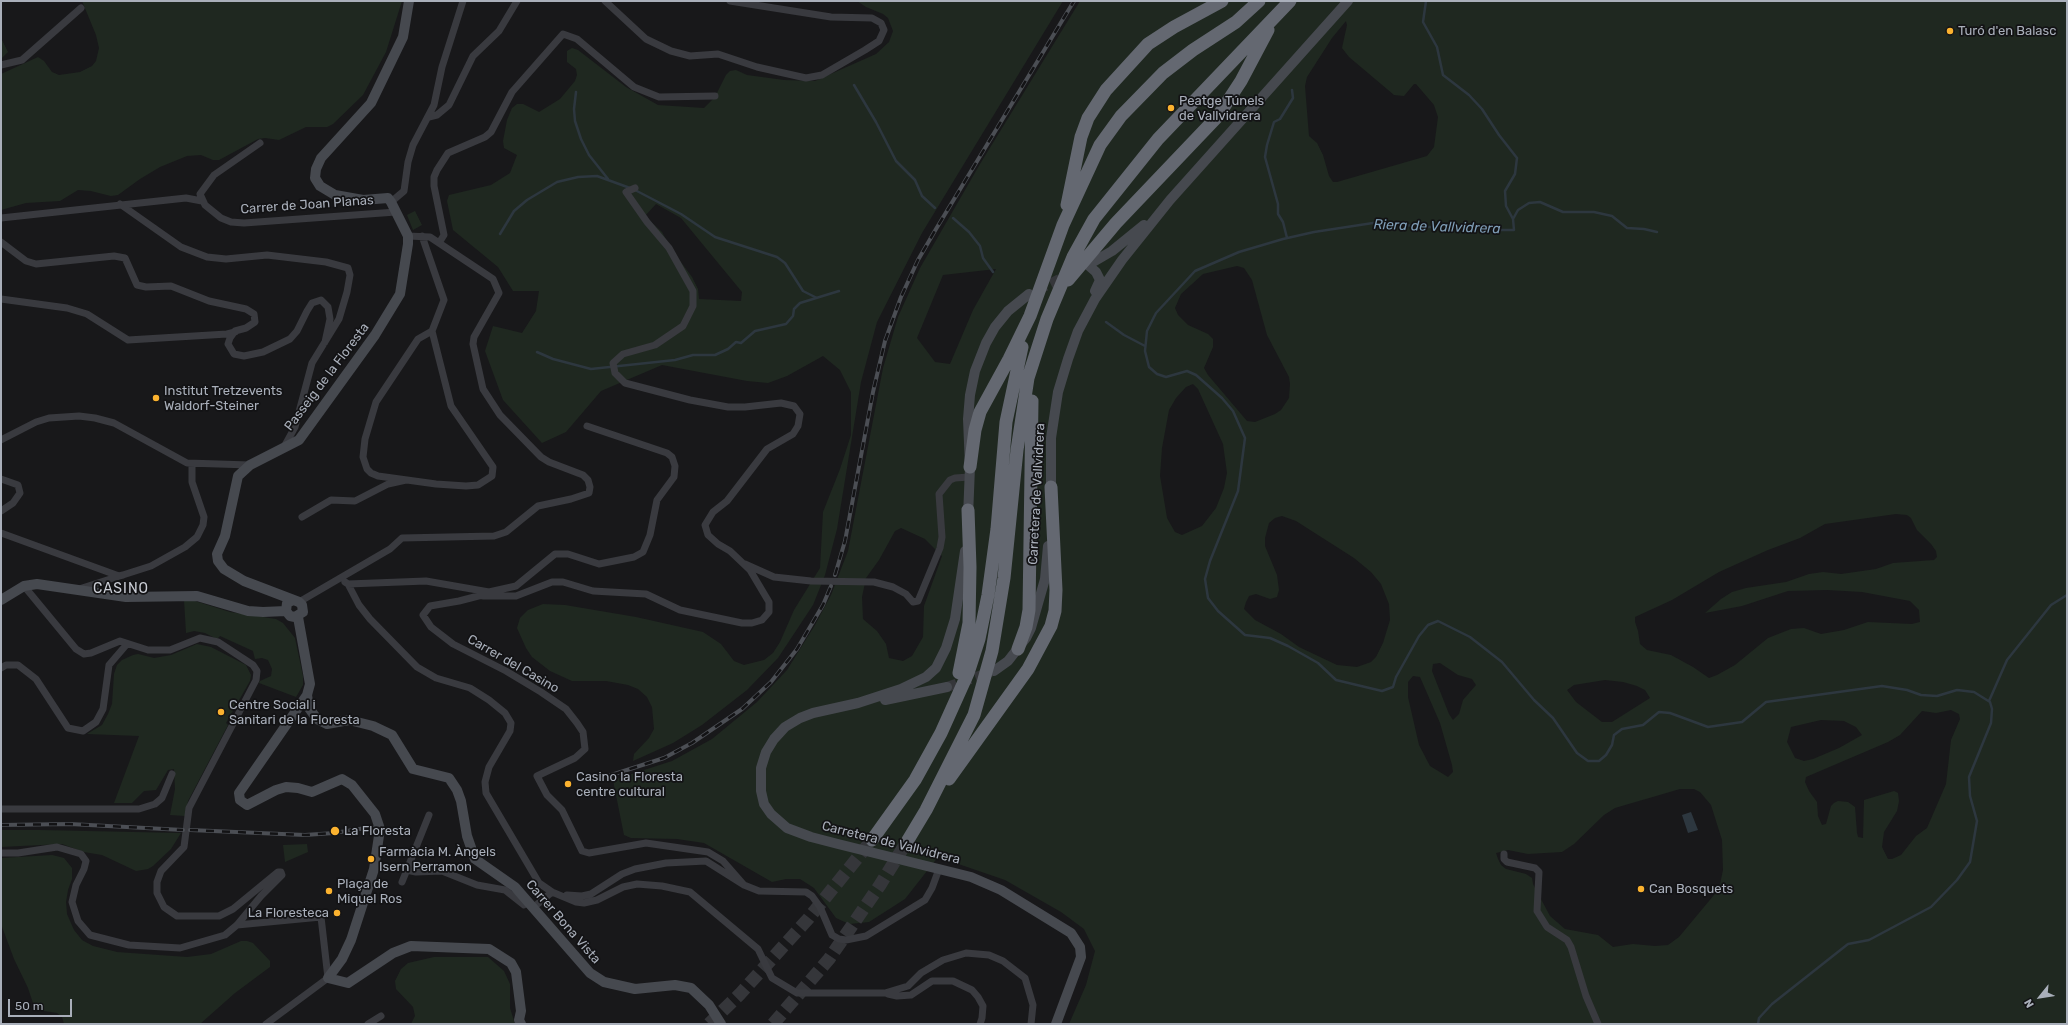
<!DOCTYPE html>
<html>
<head>
<meta charset="utf-8">
<style>
  body { margin:0 }
  #map { position:relative; width:2068px; height:1025px; overflow:hidden; background:#18181a; font-family:Rubik,sans-serif }
  canvas { display:block }
  .frame { position:absolute; inset:0; border:2px solid #a9afba; pointer-events:none }
  .north { position:absolute; left:2020px; top:977px; width:40px; height:40px; -webkit-text-stroke:3px #131315; paint-order:stroke; rotate:240deg; font-size:11px; font-weight:700; line-height:16px; text-align:center; color:#a9afba }
  .north::after { content:''; display:block; margin:auto; width:14px; height:18px; background:#a9afba; clip-path:polygon(50% 0,100% 100%,50% 72%,0 100%) }
  .scale { position:absolute; left:8px; top:999px; width:64px; height:18px; box-sizing:border-box; border:2px solid #a9afba; border-top:0; padding-left:5px; font-size:12px; line-height:14px; white-space:nowrap; color:#a9afba; -webkit-text-stroke:3px #131315; paint-order:stroke }
</style>
</head>
<body>
<div id="map">
<canvas width="2068" height="1025"></canvas>
<div class="frame"></div>
<div class="north">N</div>
<div class="scale">50 m</div>
</div>
<script>
const ctx = document.querySelector('canvas').getContext('2d');
ctx.lineJoin = 'round';
function paint(path, color) {
  ctx.fillStyle = color;
  ctx.fill(path, 'evenodd');
}
function poly(rows) {
  const path = new Path2D();
  for (const r of rows) {
    path.moveTo(r[0], r[1]);
    for (let i = 2; i < r.length; i += 2) path.lineTo(r[i], r[i + 1]);
  }
  return path;
}
function strokePath(path, color, width, dash) {
  ctx.strokeStyle = color;
  ctx.lineWidth = width;
  ctx.lineCap = dash ? 'butt' : 'round';
  ctx.setLineDash(dash || []);
  ctx.stroke(path);
}
function label(font, color, halo, rows, align = 'center') {
  ctx.font = font + ' Rubik,sans-serif';
  ctx.lineWidth = 3.5;
  ctx.setLineDash([]);
  ctx.textBaseline = 'middle';
  ctx.strokeStyle = halo;
  ctx.fillStyle = color;
  for (const [text, x, y, turn = 0] of rows) {
    ctx.save();
    ctx.translate(x, y);
    ctx.rotate((+turn || 0) * Math.PI / 180);
    ctx.textAlign = isNaN(turn) ? turn : align;
    if (halo) ctx.strokeText(text, 0, 0);
    ctx.fillText(text, 0, 0);
    ctx.restore();
  }
}
const green = poly([
  [82,1,402,1,386,52,363,95,333,124,327,127,306,127,279,140,265,138,258,139,219,160,213,160,201,155,187,156,160,167,140,179,118,195,111,196,91,191,78,190,60,201,26,203,1,210,1,74,38,57,44,61,52,72,59,75,80,72,92,66,96,61,99,48,96,35],
  [857,1,1063,1,922,233,877,322,861,382,837,529,825,575,813,605,778,658,747,690,702,725,673,743,633,761,634,754,649,738,654,729,652,707,647,697,638,689,628,685,606,681,572,681,550,671,532,657,526,648,517,628,520,618,528,610,543,604,565,605,636,617,703,632,721,644,734,661,744,665,764,660,773,653,780,642,794,610,820,568,823,512,840,469,851,435,851,392,840,370,823,356,787,376,768,383,747,381,662,365,601,391,566,432,542,443,503,400,485,351,493,326,522,333,536,311,539,291,513,291,498,267,453,230,447,201,449,195,491,185,510,173,517,155,504,148,503,141,507,120,512,108,517,104,523,104,539,112,560,99,575,81,577,75,576,69,567,62,567,51,572,48,578,50,626,87,658,105,704,108,715,97,726,75,730,71,736,70,747,75,784,80,815,81,876,54,889,42,893,31,888,18,883,14,866,7],
  [656,204,681,218,742,292,741,301,699,299,698,289,692,277,672,250,662,232,645,216],
  [1080,1,2067,1,2067,1024,1069,1024,1086,985,1095,951,1084,929,1061,912,1005,880,938,857,905,899,869,922,849,924,836,918,814,888,800,879,786,879,772,882,704,843,677,839,631,838,624,835,613,780,672,761,712,739,757,702,787,670,815,625,831,595,848,551,883,368,898,317,920,268,980,164],
  [1346,21,1347,25,1342,48,1349,57,1394,95,1404,96,1414,84,1416,84,1434,105,1438,117,1434,147,1427,156,1337,182,1333,182,1329,176,1323,155,1317,143,1309,136,1305,86,1307,77,1332,38],
  [1237,266,1244,268,1252,280,1267,335,1289,377,1290,384,1289,398,1281,410,1275,414,1255,422,1247,421,1208,375,1204,368,1213,347,1213,339,1208,334,1188,325,1178,315,1175,308,1181,294,1203,274],
  [996,269,973,310,950,364,935,362,917,338,943,275],
  [1193,384,1198,389,1223,444,1227,473,1224,488,1216,508,1202,526,1182,535,1175,532,1167,518,1160,476,1162,448,1169,410,1176,398,1186,387],
  [1896,514,1907,515,1911,518,1917,530,1931,544,1936,551,1937,557,1934,560,1893,563,1876,569,1841,574,1823,572,1809,574,1786,582,1746,588,1732,592,1721,599,1705,613,1742,606,1788,591,1827,590,1862,592,1910,601,1919,610,1920,622,1912,624,1868,622,1844,630,1821,634,1804,628,1791,629,1768,638,1735,665,1717,675,1709,678,1693,667,1671,655,1647,650,1640,644,1638,631,1635,622,1635,617,1672,600,1719,572,1768,550,1800,538,1825,524],
  [1282,516,1296,521,1354,558,1371,572,1381,584,1389,604,1390,620,1383,643,1376,657,1371,662,1357,667,1337,665,1299,647,1281,634,1255,620,1244,609,1246,602,1249,596,1256,594,1270,599,1277,597,1279,590,1277,575,1265,546,1265,538,1269,523,1275,518],
  [901,528,925,539,942,556,924,606,923,637,912,656,903,661,889,658,886,644,877,631,863,619,862,597,866,578,879,560,895,531],
  [1440,663,1458,675,1472,679,1476,685,1463,700,1459,714,1453,720,1449,714,1432,671,1433,664],
  [1413,676,1420,677,1440,723,1452,765,1453,772,1448,777,1430,766,1419,745,1408,697,1408,682],
  [1605,680,1623,682,1637,686,1645,690,1650,698,1612,722,1602,722,1576,702,1567,690,1574,685],
  [1951,710,1959,714,1960,719,1951,740,1946,784,1927,828,1916,836,1901,855,1892,859,1888,859,1882,847,1884,832,1897,811,1899,801,1898,793,1894,791,1864,800,1863,838,1858,837,1857,833,1855,807,1848,802,1838,801,1834,803,1831,806,1826,824,1822,825,1818,816,1817,802,1809,791,1805,782,1806,777,1888,742,1900,735,1922,711,1936,713],
  [1821,720,1844,721,1856,727,1862,735,1839,748,1813,759,1804,761,1795,758,1787,742,1791,727],
  [1680,789,1694,789,1700,792,1711,805,1722,840,1723,870,1720,884,1714,895,1679,937,1668,945,1655,946,1633,944,1613,947,1598,935,1565,929,1550,916,1533,884,1532,878,1526,874,1506,869,1501,865,1498,859,1496,853,1508,850,1528,854,1562,852,1574,844,1604,815,1615,808],
  [1,38,8,52,1,59],
  [415,211,422,225,413,230,407,215],
  [184,600,192,600,230,612,276,619,283,623,295,638,303,676,303,685,296,697,259,683,260,681,271,676,272,669,268,660,262,658,255,659,253,651,220,636,217,639,205,633,194,631,186,633],
  [197,644,211,647,246,665,251,675,250,681,226,723,228,725,188,801,185,816,170,815,175,789,174,769,168,770,156,790,144,791,132,803,114,803,139,736,87,734,102,725,108,714,112,704,114,674,117,665,122,660,133,655,138,654,154,658,171,655],
  [1,830,40,830,181,833,171,849,153,866,148,869,136,871,102,855,84,852,62,844,1,847],
  [307,844,308,852,285,862,283,845],
  [52,855,64,858,72,868,72,879,68,890,66,902,67,914,74,930,82,940,93,946,117,952,187,957,211,954,241,941,247,941,253,943,270,961,270,967,235,993,200,1024,64,1024,62,1017,57,1013,38,1010,34,1006,28,988,14,959,1,924,1,858],
  [434,957,488,957,504,971,510,984,510,1008,515,1024,411,1024,415,1016,413,1007,396,989,395,981,401,969,408,963]
]);
const water = poly([
  [1691,812,1698,830,1688,833,1682,815]
]);
const stream = poly([
  [1426,1,1423,22,1437,47,1443,75,1469,95,1482,109,1499,135,1517,158,1515,174,1505,191,1506,206,1513,219,1514,230,1497,230,1484,227,1421,227,1392,223,1373,223,1314,232,1283,239,1239,252,1195,271,1156,313,1147,331,1145,351,1149,367,1157,374,1166,377,1187,371,1196,375,1222,398,1233,411,1245,438,1238,491,1210,561,1205,579,1208,598,1218,611,1245,635,1270,638,1288,646,1318,663,1336,680,1382,691,1393,687,1396,677,1419,636,1428,625,1438,621,1470,637,1502,662,1534,700,1553,718,1577,753,1588,761,1599,761,1606,755,1612,745,1614,735,1622,729,1643,725,1659,712,1670,713,1708,727,1742,722,1766,702,1882,686,1907,690,1921,695,1937,696,1957,690,1974,692,1990,702,1992,709,1991,723,1969,777,1970,796,1977,821,1970,862,1957,880,1931,907,1869,940,1848,944,1772,1004,1759,1018,1758,1024],
  [854,85,876,122,896,161,915,180,922,196,935,208],
  [576,92,574,109,575,121,581,139,589,155,608,179],
  [635,190,681,214,715,237,777,257,785,263,803,291,817,298],
  [953,218,969,232,980,246,983,258,993,272],
  [1513,219,1518,210,1529,203,1540,202,1563,212,1594,212,1612,216,1627,228,1644,229,1657,232],
  [500,234,514,211,527,200,557,182,578,177,597,176,630,188],
  [1287,238,1283,222,1278,214,1278,204,1265,157,1267,145,1274,122,1280,119,1293,98,1292,90],
  [1106,322,1124,335,1145,346],
  [537,352,553,359,591,369,675,360,693,355,715,355,728,349,736,342,741,343,755,331,786,324,793,316,794,309,800,303,839,291],
  [1989,701,2007,660,2051,605,2067,595]
]);
const secondaryTunnel = poly([
  [1037,290,1068,275],
  [947,687,991,672]
]);
const highwayTunnel = poly([
  [709,1024,740,994,808,919,872,840],
  [773,1024,829,959,880,885,908,840]
]);
const street = poly([
  [605,1,646,39,671,51,690,56,718,54,757,67,806,78,822,75,865,50,879,41,884,30,881,23,872,18,831,17,730,1],
  [1,65,22,60,81,8],
  [429,117,437,115,449,105,473,56,499,31,517,1],
  [260,143,214,175,200,194,205,205,221,218,231,222,244,223,396,212],
  [391,202,404,191,408,162,413,145,434,105,442,67,463,1],
  [120,204,181,247,207,257,226,259,267,255,326,262,348,268,350,275,347,292,339,319,312,363,295,427,284,447],
  [1,218,186,198,202,201],
  [422,236,444,300,432,331,418,339,376,402,365,439,363,457,367,469,371,473,378,476,436,484,466,486,478,485,492,476,493,467,451,406,432,331],
  [1,242,26,261,36,264,114,256,125,258,137,285,146,287,171,286,209,301,246,309,254,314,255,322,246,328,235,331,230,338,228,344,234,354,244,356,263,352,290,339,297,331,307,311,312,303,321,300,328,307,330,319,325,342],
  [439,243,444,235,434,186,434,177,437,170,448,153,485,137,491,132,512,92,563,34,577,39,634,87,659,97,715,96],
  [1,299,67,308,87,314,128,340,227,334,235,332],
  [1,440,36,422,49,418,79,416,95,418,114,423,187,463,250,465],
  [1,479,18,485,20,493,13,503,1,511],
  [302,517,331,500,355,501,388,484,406,480],
  [1,533,119,576,123,575],
  [745,564,774,577,811,581,874,582,893,587,906,594,913,602,918,601,940,548,942,537,939,494,950,480,955,478,969,477],
  [345,582,348,584,426,581,489,592,516,586,555,554,568,554,599,564,634,557,643,552,650,535,657,500,674,477,675,466,672,457,667,453,587,426],
  [348,584,359,605,370,619,417,667,436,678,470,688,489,700,505,713,511,723,510,731,489,767,485,782,486,793,539,883,552,892,576,902,584,903,597,900,623,887,637,884,662,886,690,892,758,949,772,978,797,993,885,993,908,986,921,973,943,960,966,953,989,955,1003,961,1025,978,1033,1005,1031,1024],
  [79,589,151,566,185,547,197,537,203,525,204,517,192,482,192,464],
  [486,594,459,601,430,606,423,615,431,627,453,644,506,671,541,692,566,709,577,723,583,732,585,749,575,758,537,776,547,795,562,810,582,851,589,853,646,843,708,852,723,861,744,885],
  [483,596,516,596,552,582,563,582,593,591,646,594,680,610,742,623,752,623,762,620,769,612,769,602,750,570,730,551,718,544,708,535,705,525,713,512,727,501,767,449,793,434,798,426,800,414,794,406,781,403,745,407,728,407,690,400,625,383,615,373,613,363,623,354,655,345,683,326,693,306,693,291,669,248,647,222,626,192,635,188],
  [299,602,390,549,402,538,494,536,506,532,538,506,571,499,589,493,590,487,588,480,583,475,549,462,541,457,500,415,483,389,473,344,474,337,499,293,493,279,430,237,408,236],
  [1,668,6,665,18,665,36,679,68,728,83,731,96,722,103,709,109,665,127,644],
  [1,809,139,809,155,804,162,798,172,774],
  [1,853,18,853,57,847,81,854,86,861,84,869,76,885,72,902,78,921,90,935,129,945,180,948,225,935,237,925,261,896,282,875,281,872,278,872,233,909,219,916,177,916,164,907,157,893,157,882,161,871,184,847,189,808,256,680,257,671,253,665,218,642,200,638,170,650,148,650,120,641,91,653,84,654,76,649,24,586],
  [1504,854,1504,859,1507,862,1535,868,1539,872,1537,911,1547,927,1567,940,1571,947,1586,996,1598,1024],
  [406,870,416,872,442,871,477,885,505,890,524,905,528,902],
  [402,882,429,815],
  [567,895,582,896,591,894,622,874,635,869,666,863,706,861,744,885,759,891,806,892,812,896,820,907,832,935,839,939,846,940,866,936,925,900,932,888,939,869],
  [534,907,552,892],
  [237,925,321,917,328,978,266,1024],
  [888,994,897,996,911,995,932,981,953,981,972,990,978,997,983,1006,982,1018,980,1024],
  [368,1024,381,1016]
]);
const secondary = poly([
  [1095,291,1100,280,1096,272,1088,265,1112,251,1144,225],
  [1051,494,1051,438,1058,392,1068,359,1078,331,1095,299,1122,260,1170,200,1348,1],
  [968,517,970,467,968,419,970,395,975,371,986,343,995,327,1008,311,1029,294],
  [965,551,955,619,946,648,936,668,926,677,901,689,858,703,813,713,800,718,785,727,774,739,766,752,761,768,761,791,764,804,771,814,787,828,811,837,838,844,971,877,1001,890,1071,933,1080,947,1081,957,1056,1024],
  [1,600,24,586,37,584,126,597,197,596,248,611,263,612,286,611],
  [293,600,287,603,286,611,290,616,295,617,303,612,302,605,299,602,244,581,224,569,218,561,217,554,225,536,238,476,250,465,299,440,375,335,400,294,408,244,408,236,391,202,388,198,363,200,335,195,320,186,315,178,316,169,321,158,371,103,403,37,409,1],
  [298,617,310,684,307,695,239,793,240,800,247,805,276,790,286,787,298,788,312,792,342,779,352,785,375,814,380,829,374,869,351,940,342,959,328,978,348,983,393,953,411,946,489,949,511,963,516,972,521,1011,519,1020,521,1024],
  [994,671,1008,661,1026,638,1031,628,1045,579,1048,546],
  [307,695,309,708,317,719,327,724,349,720,373,726,392,735,413,769,449,778,457,790,461,801,467,836,475,859,515,887,590,973,604,982,635,989,675,985,691,988,709,1005,721,1024],
  [885,700,947,687]
]);
const highway = poly([
  [1067,205,1081,137,1088,118,1106,90,1148,44,1174,27,1222,1],
  [1068,280,1116,223,1218,116,1241,81,1268,30],
  [970,467,975,430,980,412,1009,359,1030,316,1063,225,1100,145,1121,116,1163,73,1193,50,1236,22,1259,1],
  [1018,649,1026,627,1029,610,1032,401],
  [959,673,969,623,970,567,968,510],
  [949,779,1028,669,1051,626,1055,611,1056,590,1051,487],
  [872,840,915,780,941,733,968,673,979,639,988,595,997,529,1006,422,1022,347],
  [908,840,926,810,974,715,992,651,1004,578,1017,450,1028,378,1047,319,1073,257,1094,219,1158,139,1290,1]
]);
const rail = poly([
  [835,575,845,541,873,392,885,341,901,297,918,260,936,229,1074,1],
  [599,779,664,758,692,743,742,709,771,682,797,649,823,605,831,586],
  [1,825,70,824,183,830],
  [190,830,305,835,334,833,372,827]
]);
const markers = [
  [1950,31,4,"#fbb22f"],
  [1171,108,4,"#fbb22f"],
  [156,398,4,"#fbb22f"],
  [221,712,4,"#fbb22f"],
  [568,784,4,"#fbb22f"],
  [335,831,5,"#fbb22f"],
  [371,859,4,"#fbb22f"],
  [1641,889,4,"#fbb22f"],
  [329,891,4,"#fbb22f"],
  [337,913,4,"#fbb22f"]
];
const poiNames = [
  ["Turó d'en Balasc",1958,31],
  ["Peatge Túnels",1179,101],
  ["de Vallvidrera",1179,116],
  ["Institut Tretzevents",164,391],
  ["Waldorf-Steiner",164,406],
  ["Centre Social i",229,705],
  ["Sanitari de la Floresta",229,720],
  ["Casino la Floresta",576,777],
  ["centre cultural",576,792],
  ["La Floresta",344,831],
  ["Farmàcia M. Àngels",379,852],
  ["Isern Perramon",379,867],
  ["Plaça de",337,884],
  ["Miquel Ros",337,899],
  ["Can Bosquets",1649,889],
  ["La Floresteca",329,913,"right"]
];
const streetNames = [
  ["Carrer de Joan Planas",307,205,-4],
  ["Passeig de la Floresta",327,377,-53],
  ["Carretera de Vallvidrera",1037,494,-87],
  ["Carrer del Casino",513,664,30],
  ["Carretera de Vallvidrera",891,843,14],
  ["Carrer Bona Vista",563,922,49]
];
const waterNames = [
  ["Riera de Vallvidrera",1437,227,2]
];
const neighbourhoodNames = [
  ["CASINO",121,589]
];
paint(green, '#1f2820');
paint(water, '#2d373f');
strokePath(stream, '#2d373f', 2.5);
strokePath(secondaryTunnel, '#35363a', 10, [10, 5]);
strokePath(highwayTunnel, '#35363a', 13, [13, 6]);
strokePath(street, '#393a3f', 7);
strokePath(secondary, '#46494f', 10);
strokePath(highway, '#646871', 13);
strokePath(rail, '#4b4e54', 4);
strokePath(rail, '#131315', 2.5, [8]);
for (const [x, y, r, color] of markers) {
  const dot = new Path2D();
  dot.arc(x, y, r, 0, 2 * Math.PI);
  ctx.fillStyle = color;
  ctx.fill(dot);
  strokePath(dot, '#131315', 1.5);
}
label('13px', '#a9afba', '#131315', poiNames, 'left');
label('13px', '#a9afba', '#131315', streetNames);
label('italic 14px', '#7f9eb7', '#131315', waterNames);
ctx.letterSpacing = '1px';
label('14px', '#cbced6', '#131315', neighbourhoodNames);
ctx.letterSpacing = '0px';
</script>
</body>
</html>
